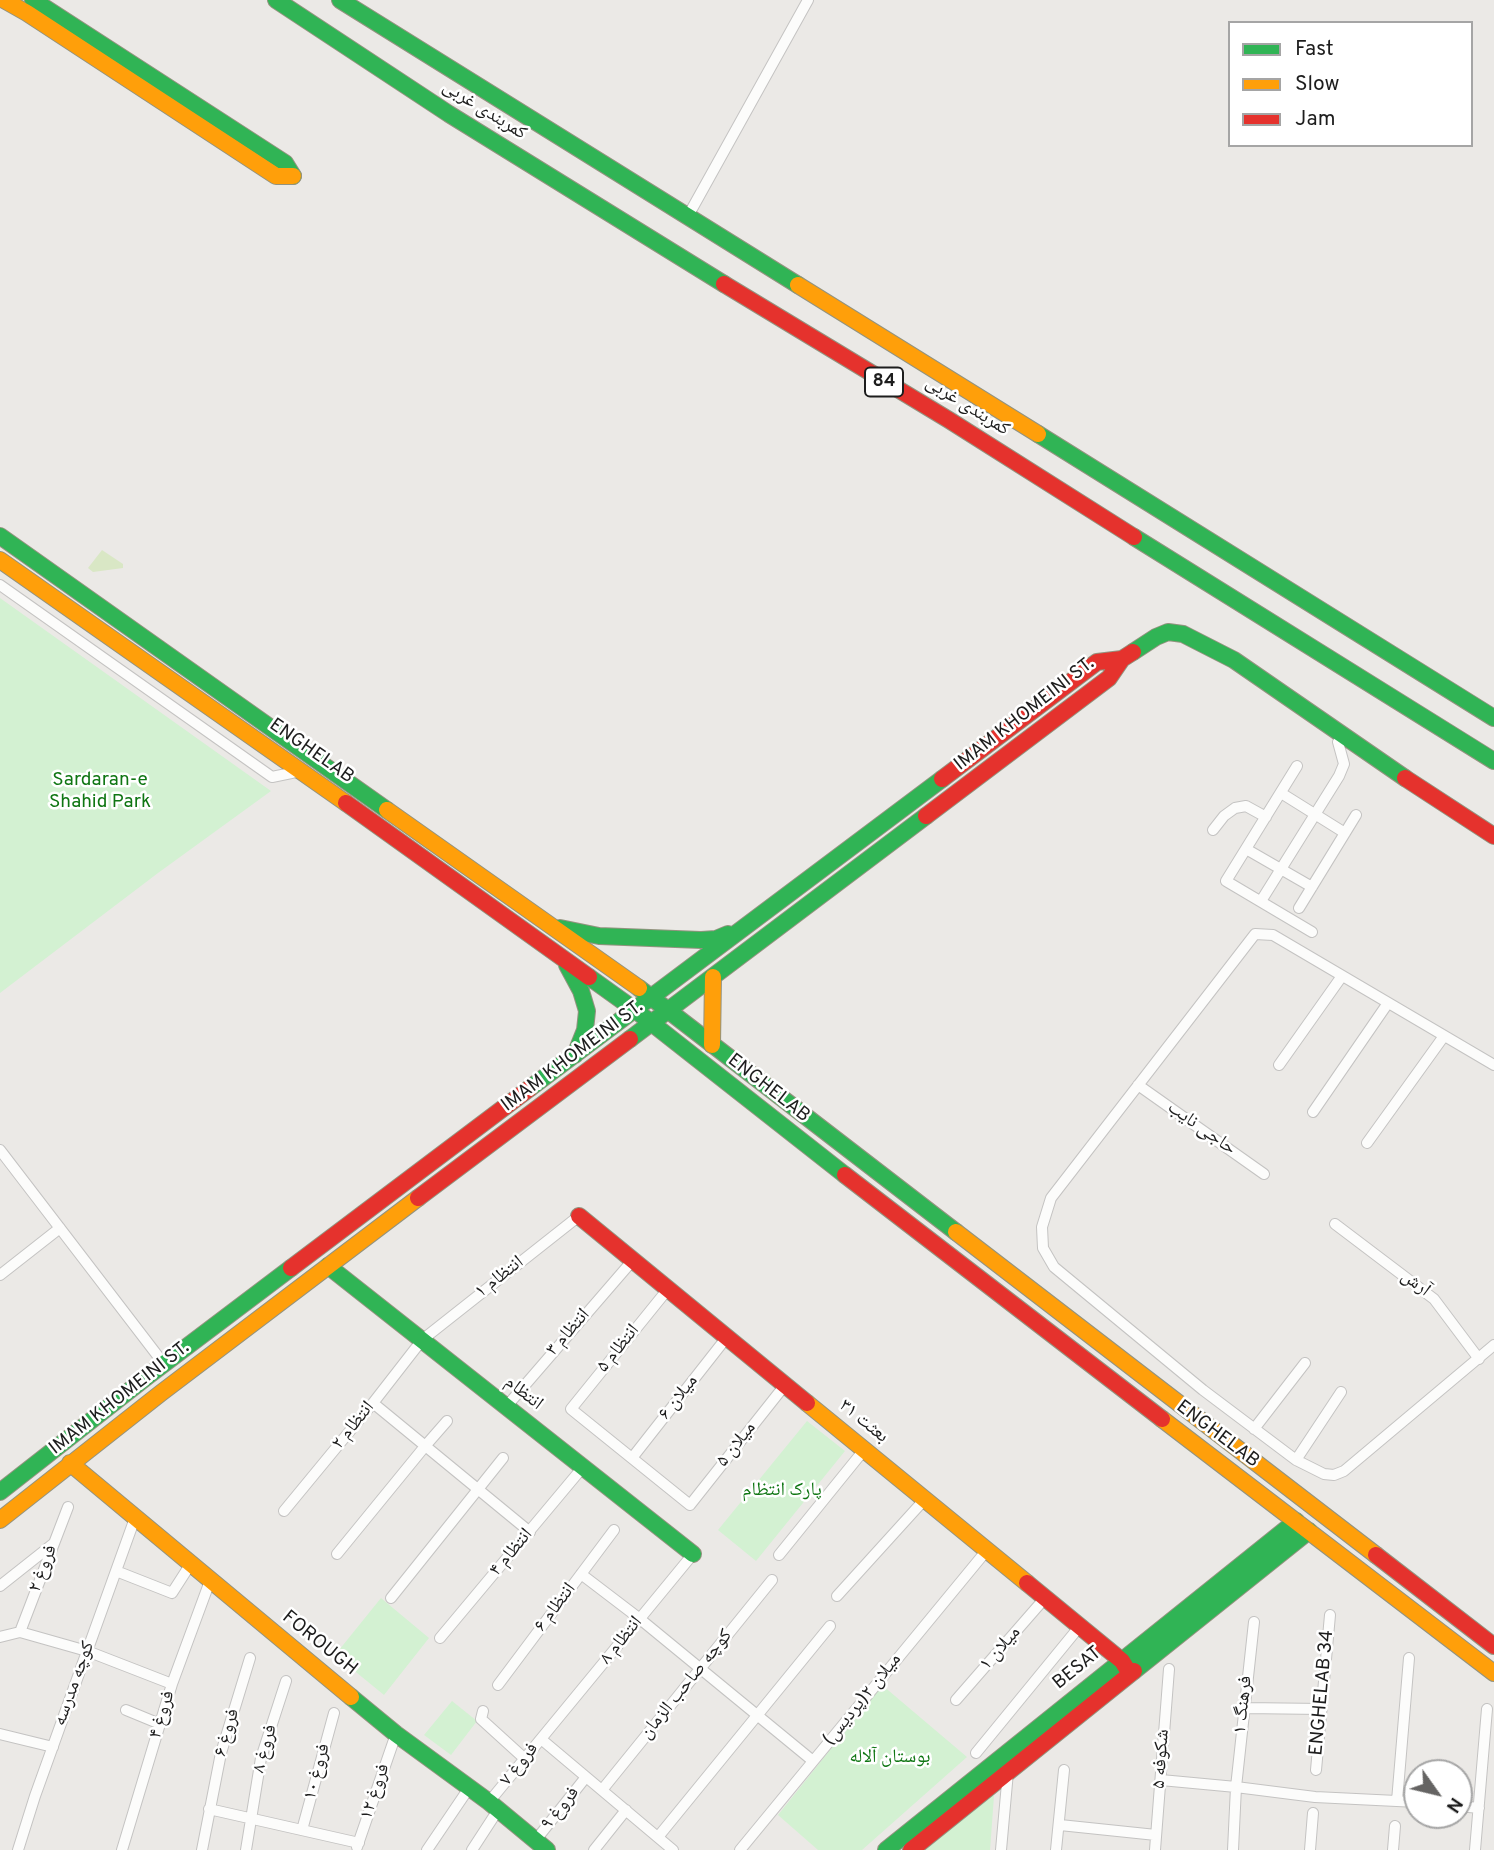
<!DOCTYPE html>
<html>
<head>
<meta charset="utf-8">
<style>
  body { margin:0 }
  #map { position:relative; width:1494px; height:1850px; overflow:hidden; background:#ebe9e6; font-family:Overpass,sans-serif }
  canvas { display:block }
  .legend { position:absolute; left:1228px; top:21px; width:245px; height:126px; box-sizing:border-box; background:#fff; border:2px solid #a5a5a5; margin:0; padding:9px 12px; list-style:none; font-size:21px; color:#1d1d1d }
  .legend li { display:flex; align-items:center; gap:14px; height:35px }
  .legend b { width:35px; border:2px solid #a5a5a5 }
  .north { position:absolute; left:1403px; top:1759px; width:70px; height:70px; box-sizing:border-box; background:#fff; border:2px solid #a5a5a5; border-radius:50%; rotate:124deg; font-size:19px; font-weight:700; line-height:28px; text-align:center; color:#1d1d1d }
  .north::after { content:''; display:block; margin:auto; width:24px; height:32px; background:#656463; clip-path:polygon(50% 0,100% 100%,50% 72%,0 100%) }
</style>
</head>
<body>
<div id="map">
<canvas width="1494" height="1850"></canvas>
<ul class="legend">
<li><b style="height:9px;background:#30b455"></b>Fast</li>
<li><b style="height:9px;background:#ff9f0a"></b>Slow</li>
<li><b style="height:9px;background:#e5322d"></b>Jam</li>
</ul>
<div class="north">N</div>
</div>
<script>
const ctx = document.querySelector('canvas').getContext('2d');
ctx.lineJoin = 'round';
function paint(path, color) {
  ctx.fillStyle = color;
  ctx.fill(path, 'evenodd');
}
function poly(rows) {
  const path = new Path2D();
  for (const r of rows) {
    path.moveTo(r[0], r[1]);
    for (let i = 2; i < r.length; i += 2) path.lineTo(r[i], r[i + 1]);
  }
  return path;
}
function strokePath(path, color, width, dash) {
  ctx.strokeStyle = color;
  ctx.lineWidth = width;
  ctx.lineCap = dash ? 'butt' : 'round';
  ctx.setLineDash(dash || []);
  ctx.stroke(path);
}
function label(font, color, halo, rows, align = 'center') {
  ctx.font = font + ' Overpass,"Noto Naskh Arabic",sans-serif';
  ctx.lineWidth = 5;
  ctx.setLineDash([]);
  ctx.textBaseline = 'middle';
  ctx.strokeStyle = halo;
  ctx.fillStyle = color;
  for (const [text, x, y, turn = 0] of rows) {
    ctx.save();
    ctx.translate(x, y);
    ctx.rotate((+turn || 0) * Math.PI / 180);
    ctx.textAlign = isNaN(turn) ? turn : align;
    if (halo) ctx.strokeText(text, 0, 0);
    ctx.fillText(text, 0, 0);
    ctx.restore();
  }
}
const grass = poly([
  [102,550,123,564,123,568,93,572,88,568]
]);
const park = poly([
  [0,598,271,791,158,873,0,993],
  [807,1421,845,1451,756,1561,718,1530],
  [381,1598,429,1638,384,1695,335,1655],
  [882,1685,967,1757,862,1850,818,1850,778,1815],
  [452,1701,477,1721,451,1755,424,1735],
  [990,1795,994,1796,990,1850,922,1850]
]);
const street = poly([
  [688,216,808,0],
  [0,585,272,777,301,771],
  [1297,766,1226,881,1312,932],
  [1281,793,1345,833],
  [1213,830,1224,816,1235,808,1246,806,1266,817],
  [1246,849,1312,887],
  [1261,901,1339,776,1344,764,1338,742],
  [1299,908,1356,815],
  [1279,1065,1342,976],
  [1494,1065,1273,935,1255,934,1051,1198,1042,1227,1043,1248,1054,1267,1203,1390,1296,1460,1324,1474,1334,1475,1344,1471,1494,1345],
  [1138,1085,1264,1174],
  [1313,1112,1388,1003],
  [1367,1143,1444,1036],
  [0,1150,164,1364],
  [1335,1224,1434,1299,1479,1359],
  [0,1275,60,1228],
  [668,1289,571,1409,690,1505,785,1385],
  [373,1403,530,1532],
  [506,1407,633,1260],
  [1254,1429,1305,1363],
  [632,1458,727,1337],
  [1296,1460,1341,1392],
  [284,1511,373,1403,422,1340,579,1216],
  [337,1554,426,1445,447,1421],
  [779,1555,864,1450],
  [116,1571,172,1593,190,1565],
  [581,1574,640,1619,813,1761],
  [0,1586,53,1544],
  [837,1596,925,1499],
  [391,1598,503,1458],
  [20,1632,68,1507],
  [0,1637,20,1632,87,1651,172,1684],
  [440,1638,583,1467],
  [498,1685,614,1530],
  [956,1700,1045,1598],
  [1244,1708,1322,1709],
  [126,1710,160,1724],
  [483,1711,481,1719,525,1759],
  [0,1734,53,1747],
  [541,1739,673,1850],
  [976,1753,1080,1626],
  [1316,1770,1330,1615],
  [1161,1780,1236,1787,1315,1797,1417,1802],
  [602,1790,772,1580],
  [1397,1801,1409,1658],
  [489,1802,693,1554],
  [1459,1806,1479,1808],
  [209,1809,359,1843],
  [1060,1825,1156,1835],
  [302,1830,334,1713],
  [658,1837,830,1626],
  [535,1841,586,1777],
  [357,1847,396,1734],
  [18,1850,35,1796,135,1518],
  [122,1850,172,1684,210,1581],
  [202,1850,221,1753,250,1658],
  [246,1850,261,1758,286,1681],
  [427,1850,469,1788],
  [472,1850,498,1810],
  [594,1850,626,1810],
  [740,1850,987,1550],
  [1001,1850,1008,1772],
  [1056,1850,1064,1770],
  [1155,1850,1169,1669],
  [1233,1850,1236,1787,1254,1622],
  [1310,1850,1313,1813],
  [1393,1850,1395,1826],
  [1475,1850,1487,1709]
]);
const fast = poly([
  [33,0,285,163,293,176],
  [276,0,449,114,724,284],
  [340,0,798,285],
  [1038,434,1494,718],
  [0,536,387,810],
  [1134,537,1494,761],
  [1133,652,1156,637,1168,632,1183,634,1234,660,1405,778],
  [560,928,599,936,701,940,716,939,728,934],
  [567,965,581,991,587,1011,585,1030,575,1055],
  [589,977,635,1010,845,1175],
  [639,988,956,1232],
  [630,1039,926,816],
  [530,1088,942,779],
  [328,1266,693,1554],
  [0,1492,148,1376,291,1268],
  [1134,1671,1309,1531],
  [351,1697,396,1734,489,1802,547,1850],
  [886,1850,1296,1521]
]);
const slow = poly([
  [4,0,27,13,276,176,293,176],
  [798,285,1038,434],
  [0,560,346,803],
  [387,810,639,988],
  [712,1045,713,977],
  [956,1232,1376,1555],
  [807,1403,1027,1583],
  [1162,1419,1494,1673],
  [70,1463,351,1697],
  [0,1520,161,1393,418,1198]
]);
const jam = poly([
  [724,284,949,420,1134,537],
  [1405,778,1494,836],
  [942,779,1097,662,1122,659],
  [346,803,589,977],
  [926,816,1109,678,1122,659,1133,652],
  [845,1175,1162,1419],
  [418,1198,630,1039],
  [579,1216,807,1403],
  [291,1268,530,1088],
  [1376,1555,1494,1646],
  [1027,1583,1122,1661,1130,1674],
  [911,1850,1134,1671]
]);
const shields = [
  [884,382,38]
];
const shieldNames = [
  ["84",884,382]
];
const streetNames = [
  ["کمربندی غربی",484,111,32],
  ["کمربندی غربی",967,407,32],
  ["IMAM KHOMEINI ST.",1025,715,-38],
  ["ENGHELAB",311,752,35],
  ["IMAM KHOMEINI ST.",573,1057,-37],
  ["ENGHELAB",768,1089,38],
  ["حاجی نایب",1201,1129,35],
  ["انتظام ۱",500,1278,-38],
  ["آرش",1415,1284,37],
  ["انتظام ۳",569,1333,-49],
  ["انتظام ۵",619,1349,-51],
  ["انتظام",523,1394,38],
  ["میلان ۶",679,1398,-52],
  ["IMAM KHOMEINI ST.",120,1399,-38],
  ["بعثت ۳۱",863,1422,39],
  ["انتظام ۲",354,1426,-51],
  ["ENGHELAB",1217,1435,37],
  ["میلان ۵",737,1445,-52],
  ["انتظام ۴",512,1553,-50],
  ["فروغ ۲",44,1569,-69],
  ["انتظام ۶",556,1608,-53],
  ["انتظام ۸",622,1641,-51],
  ["FOROUGH",319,1644,39],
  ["میلان ۱",1001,1649,-49],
  ["BESAT",1078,1669,-39],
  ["کوچه مدرسه",75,1684,-70],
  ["کوچه صاحب الزمان",687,1685,-51],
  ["ENGHELAB 34",1323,1693,-85],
  ["میلان ۲(پردیس)",863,1700,-51],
  ["فرهنگ ۱",1244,1705,-84],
  ["فروغ ۴",163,1715,-73],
  ["فروغ ۶",228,1733,-74],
  ["فروغ ۸",266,1749,-75],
  ["شکوفه ۵",1162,1759,-86],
  ["فروغ ۷",520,1765,-51],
  ["فروغ ۱۰",318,1772,-75],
  ["فروغ ۱۲",376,1792,-71],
  ["فروغ ۹",561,1809,-51]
];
const parkNames = [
  ["Sardaran-e",100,781],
  ["Shahid Park",100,803],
  ["پارک انتظام",782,1491],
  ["بوستان آلاله",890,1758]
];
paint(grass, '#d9e7c5');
paint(park, '#d3f1d2');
strokePath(street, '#c4c3c2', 12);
strokePath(fast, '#93937f', 18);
strokePath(slow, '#93937f', 18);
strokePath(jam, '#93937f', 18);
strokePath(street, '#fcfcfb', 10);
strokePath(fast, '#30b455', 16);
strokePath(slow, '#ff9f0a', 16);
strokePath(jam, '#e5322d', 16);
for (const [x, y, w] of shields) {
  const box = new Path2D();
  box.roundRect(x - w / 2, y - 14.5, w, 29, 5);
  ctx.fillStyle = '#fff';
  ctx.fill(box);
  strokePath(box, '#1d1d1d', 2);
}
label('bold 18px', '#1d1d1d', null, shieldNames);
label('19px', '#1d1d1d', '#fff', streetNames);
label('19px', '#0f7613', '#fff', parkNames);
</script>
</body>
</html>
